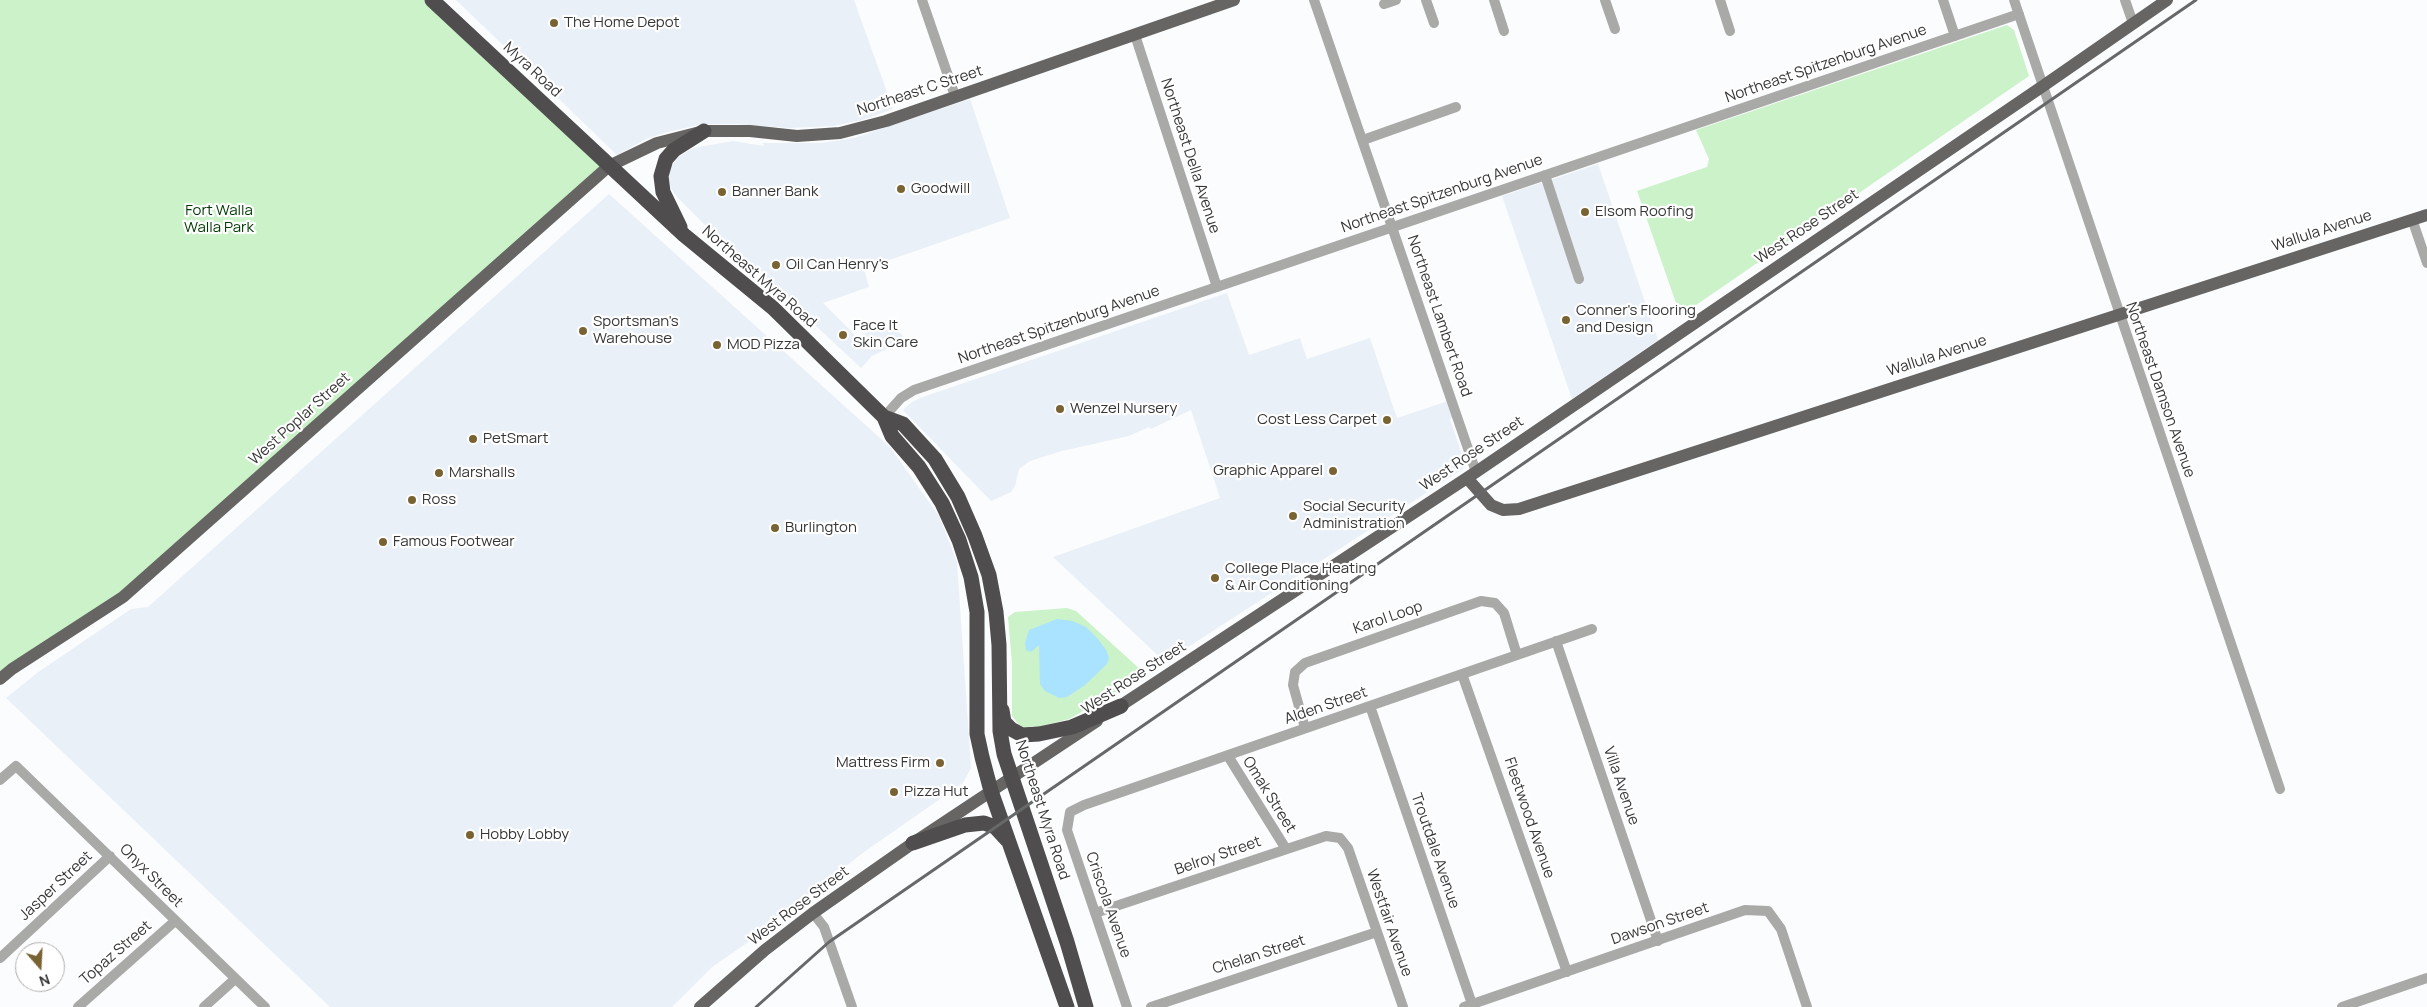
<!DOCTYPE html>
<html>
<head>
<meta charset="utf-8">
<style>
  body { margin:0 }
  #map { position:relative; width:2427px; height:1007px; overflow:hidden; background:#fbfcfd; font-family:Manrope,sans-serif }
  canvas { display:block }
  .north { position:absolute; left:15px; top:942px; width:50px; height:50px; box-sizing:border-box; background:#fff; border:1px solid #afafaf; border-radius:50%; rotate:161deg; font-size:14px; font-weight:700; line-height:20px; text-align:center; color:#363637 }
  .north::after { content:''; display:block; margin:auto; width:18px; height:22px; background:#7a6333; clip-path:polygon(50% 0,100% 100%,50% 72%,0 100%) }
</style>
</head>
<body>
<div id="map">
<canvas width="2427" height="1007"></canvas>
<div class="north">N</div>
</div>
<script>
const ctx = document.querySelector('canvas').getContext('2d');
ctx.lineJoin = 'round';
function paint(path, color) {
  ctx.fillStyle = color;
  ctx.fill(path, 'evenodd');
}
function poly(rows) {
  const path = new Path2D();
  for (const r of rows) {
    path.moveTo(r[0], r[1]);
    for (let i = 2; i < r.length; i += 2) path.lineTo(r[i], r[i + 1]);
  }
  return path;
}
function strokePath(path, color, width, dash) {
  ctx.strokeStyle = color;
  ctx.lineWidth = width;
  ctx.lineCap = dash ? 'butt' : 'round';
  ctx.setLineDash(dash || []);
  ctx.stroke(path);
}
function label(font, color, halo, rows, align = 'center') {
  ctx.font = font + ' Manrope,sans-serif';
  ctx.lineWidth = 4.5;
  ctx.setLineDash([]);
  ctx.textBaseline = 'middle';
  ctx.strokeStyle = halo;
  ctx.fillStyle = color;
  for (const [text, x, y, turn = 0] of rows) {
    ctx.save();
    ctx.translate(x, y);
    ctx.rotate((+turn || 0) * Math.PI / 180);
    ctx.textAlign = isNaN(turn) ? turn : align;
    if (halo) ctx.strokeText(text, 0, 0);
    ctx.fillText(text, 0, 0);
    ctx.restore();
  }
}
const built = poly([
  [456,0,854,0,893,109,862,120,833,126,790,128,735,124,703,124,667,132,646,139,617,155],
  [970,99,1010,218,864,269,869,287,823,303,857,337,882,326,902,334,904,341,872,356,861,368,771,284,715,235,677,197,671,188,667,173,677,158,693,148,733,141,764,146,763,143,821,143,854,138],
  [1598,164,1658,340,1572,399,1502,196],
  [609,194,890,447,939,516,957,562,971,768,963,783,864,852,754,938,712,967,672,1007,330,1007,6,698,37,673,131,609,148,607],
  [1227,293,1249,355,1300,338,1307,359,1370,338,1397,418,1448,401,1454,417,1450,419,1466,467,1165,662,1053,557,1220,498,1191,410,1151,429,1149,427,1129,436,1062,451,1030,461,1019,469,1015,486,1011,492,991,501,903,410,912,402,923,397]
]);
const green = poly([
  [0,0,434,0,609,166,123,597,0,679],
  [2007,25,2014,30,2029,76,1683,314,1676,303,1637,191,1707,167,1709,159,1696,130],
  [1067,608,1076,611,1141,670,1142,674,1113,694,1069,719,1035,728,1033,726,1025,728,1019,725,1012,716,1012,664,1008,617,1015,612]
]);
const water = poly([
  [1057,619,1072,621,1086,627,1097,638,1106,650,1109,658,1107,664,1085,685,1067,697,1059,698,1045,691,1040,684,1039,645,1031,652,1026,650,1025,643,1029,630]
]);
const minor = poly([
  [922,0,955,96],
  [1314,0,1476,472],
  [1426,0,1434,23],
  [1494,0,1504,31],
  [1605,0,1615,29],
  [1720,0,1730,31],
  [1943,0,1955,36],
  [2014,0,2280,789],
  [2125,0,2133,23],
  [1384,4,1396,0],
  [1135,35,1217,287],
  [1363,140,1456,107],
  [1545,175,1579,279],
  [2412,219,2427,263],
  [884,417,901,398,914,390,2019,14],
  [1556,641,1658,941],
  [1462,674,1567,972],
  [1370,706,1472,1004],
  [1305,728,1293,685,1295,672,1305,663,1481,601,1495,603,1504,613,1517,655],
  [1228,756,1286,849],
  [0,780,16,766,265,1007],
  [813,913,824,927,852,1007],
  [1095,913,1326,836,1340,838,1348,848,1403,1007],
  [0,958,110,856],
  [78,1007,175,921],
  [204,1007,235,979],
  [1127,1007,1067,830,1070,812,1084,805,1592,629],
  [1151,1007,1377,932],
  [1464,1007,1745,910,1768,911,1781,929,1807,1007],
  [2342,1007,2427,978]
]);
const major = poly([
  [1467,478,1491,505,1503,510,1519,509,2427,215],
  [0,679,12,669,123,597,609,166,657,143,704,131,750,131,797,136,840,133,886,121,1234,0],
  [1114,710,1476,472,2043,86,2167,0],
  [700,1007,765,950,813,913,913,843,1097,721]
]);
const highway = poly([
  [432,0,684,235,773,308,884,417,892,436,919,467,942,503,959,540,971,577,977,612,977,734,982,757,991,791,1067,1007],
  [680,227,663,192,661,176,666,159,674,150,704,131],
  [884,417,903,424,935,459,958,497,975,536,989,575,996,612,999,645,1000,731,1004,754,1067,942,1086,1007],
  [1002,710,1004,722,1011,729,1022,735,1039,734,1072,727,1121,706],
  [913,843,965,825,984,823,995,827,1007,840]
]);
const rail = poly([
  [756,1007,829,942,2196,0]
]);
const markers = [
  [554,23,5,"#7a6333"],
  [901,189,5,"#7a6333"],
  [722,192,5,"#7a6333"],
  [1585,212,5,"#7a6333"],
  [776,265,5,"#7a6333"],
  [1566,320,5,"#7a6333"],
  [583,331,5,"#7a6333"],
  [843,335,5,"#7a6333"],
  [717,345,5,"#7a6333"],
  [1060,409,5,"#7a6333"],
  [1387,420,5,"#7a6333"],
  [473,439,5,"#7a6333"],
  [1333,471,5,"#7a6333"],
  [439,473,5,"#7a6333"],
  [412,500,5,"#7a6333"],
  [1293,516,5,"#7a6333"],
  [775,528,5,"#7a6333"],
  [383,542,5,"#7a6333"],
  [1215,578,5,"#7a6333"],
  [940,763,5,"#7a6333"],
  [894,792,5,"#7a6333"],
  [470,835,5,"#7a6333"]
];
const poiNames = [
  ["The Home Depot",564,23],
  ["Goodwill",911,189],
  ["Banner Bank",732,192],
  ["Elsom Roofing",1595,212],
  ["Oil Can Henry's",786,265],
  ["Conner's Flooring",1576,311],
  ["and Design",1576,328],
  ["Sportsman's",593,322],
  ["Warehouse",593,339],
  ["Face It",853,326],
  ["Skin Care",853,343],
  ["MOD Pizza",727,345],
  ["Wenzel Nursery",1070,409],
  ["Cost Less Carpet",1377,420,"right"],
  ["PetSmart",483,439],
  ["Graphic Apparel",1323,471,"right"],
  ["Marshalls",449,473],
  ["Ross",422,500],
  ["Social Security",1303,507],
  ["Administration",1303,524],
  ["Burlington",785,528],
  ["Famous Footwear",393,542],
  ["College Place Heating",1225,569],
  ["& Air Conditioning",1225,586],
  ["Mattress Firm",930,763,"right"],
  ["Pizza Hut",904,792],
  ["Hobby Lobby",480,835]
];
const streetNames = [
  ["Northeast Spitzenburg Avenue",1826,64,-19],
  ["Myra Road",532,70,43],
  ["Northeast C Street",920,91,-18],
  ["Northeast Della Avenue",1190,156,72],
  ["Northeast Spitzenburg Avenue",1442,194,-19],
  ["West Rose Street",1807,227,-34],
  ["Wallula Avenue",2322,231,-18],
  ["Northeast Myra Road",759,277,41],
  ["Northeast Lambert Road",1439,316,71],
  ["Northeast Spitzenburg Avenue",1059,325,-19],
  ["Wallula Avenue",1937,356,-18],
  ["Northeast Damson Avenue",2160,390,71],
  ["West Poplar Street",300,419,-42],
  ["West Rose Street",1472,454,-34],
  ["Karol Loop",1388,618,-19],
  ["West Rose Street",1134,678,-33],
  ["Alden Street",1326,706,-19],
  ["Villa Avenue",1621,786,71],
  ["Omak Street",1269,795,58],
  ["Northeast Myra Road",1042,810,72],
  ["Fleetwood Avenue",1529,818,71],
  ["Troutdale Avenue",1435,851,71],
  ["Belroy Street",1218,856,-19],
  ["Onyx Street",151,876,45],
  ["Jasper Street",56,886,-43],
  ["Criscola Avenue",1108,905,71],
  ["West Rose Street",799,906,-37],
  ["Westfair Avenue",1389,923,71],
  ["Dawson Street",1660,924,-19],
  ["Topaz Street",116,953,-41],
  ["Chelan Street",1259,955,-18]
];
const parkNames = [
  ["Fort Walla",219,211],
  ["Walla Park",219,228]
];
paint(built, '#eaf0f8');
paint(green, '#cbf2c9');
paint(water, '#a9e3ff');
strokePath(minor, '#a9a9a8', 10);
strokePath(major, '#666564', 12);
strokePath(highway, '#4f4d4d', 15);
strokePath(rail, '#676869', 3);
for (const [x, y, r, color] of markers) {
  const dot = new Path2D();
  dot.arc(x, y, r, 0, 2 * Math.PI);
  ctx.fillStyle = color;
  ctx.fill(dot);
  strokePath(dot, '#fff', 2);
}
label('15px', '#363637', '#fff', poiNames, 'left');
label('15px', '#363637', '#fff', streetNames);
label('15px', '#003903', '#fff', parkNames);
</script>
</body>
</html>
